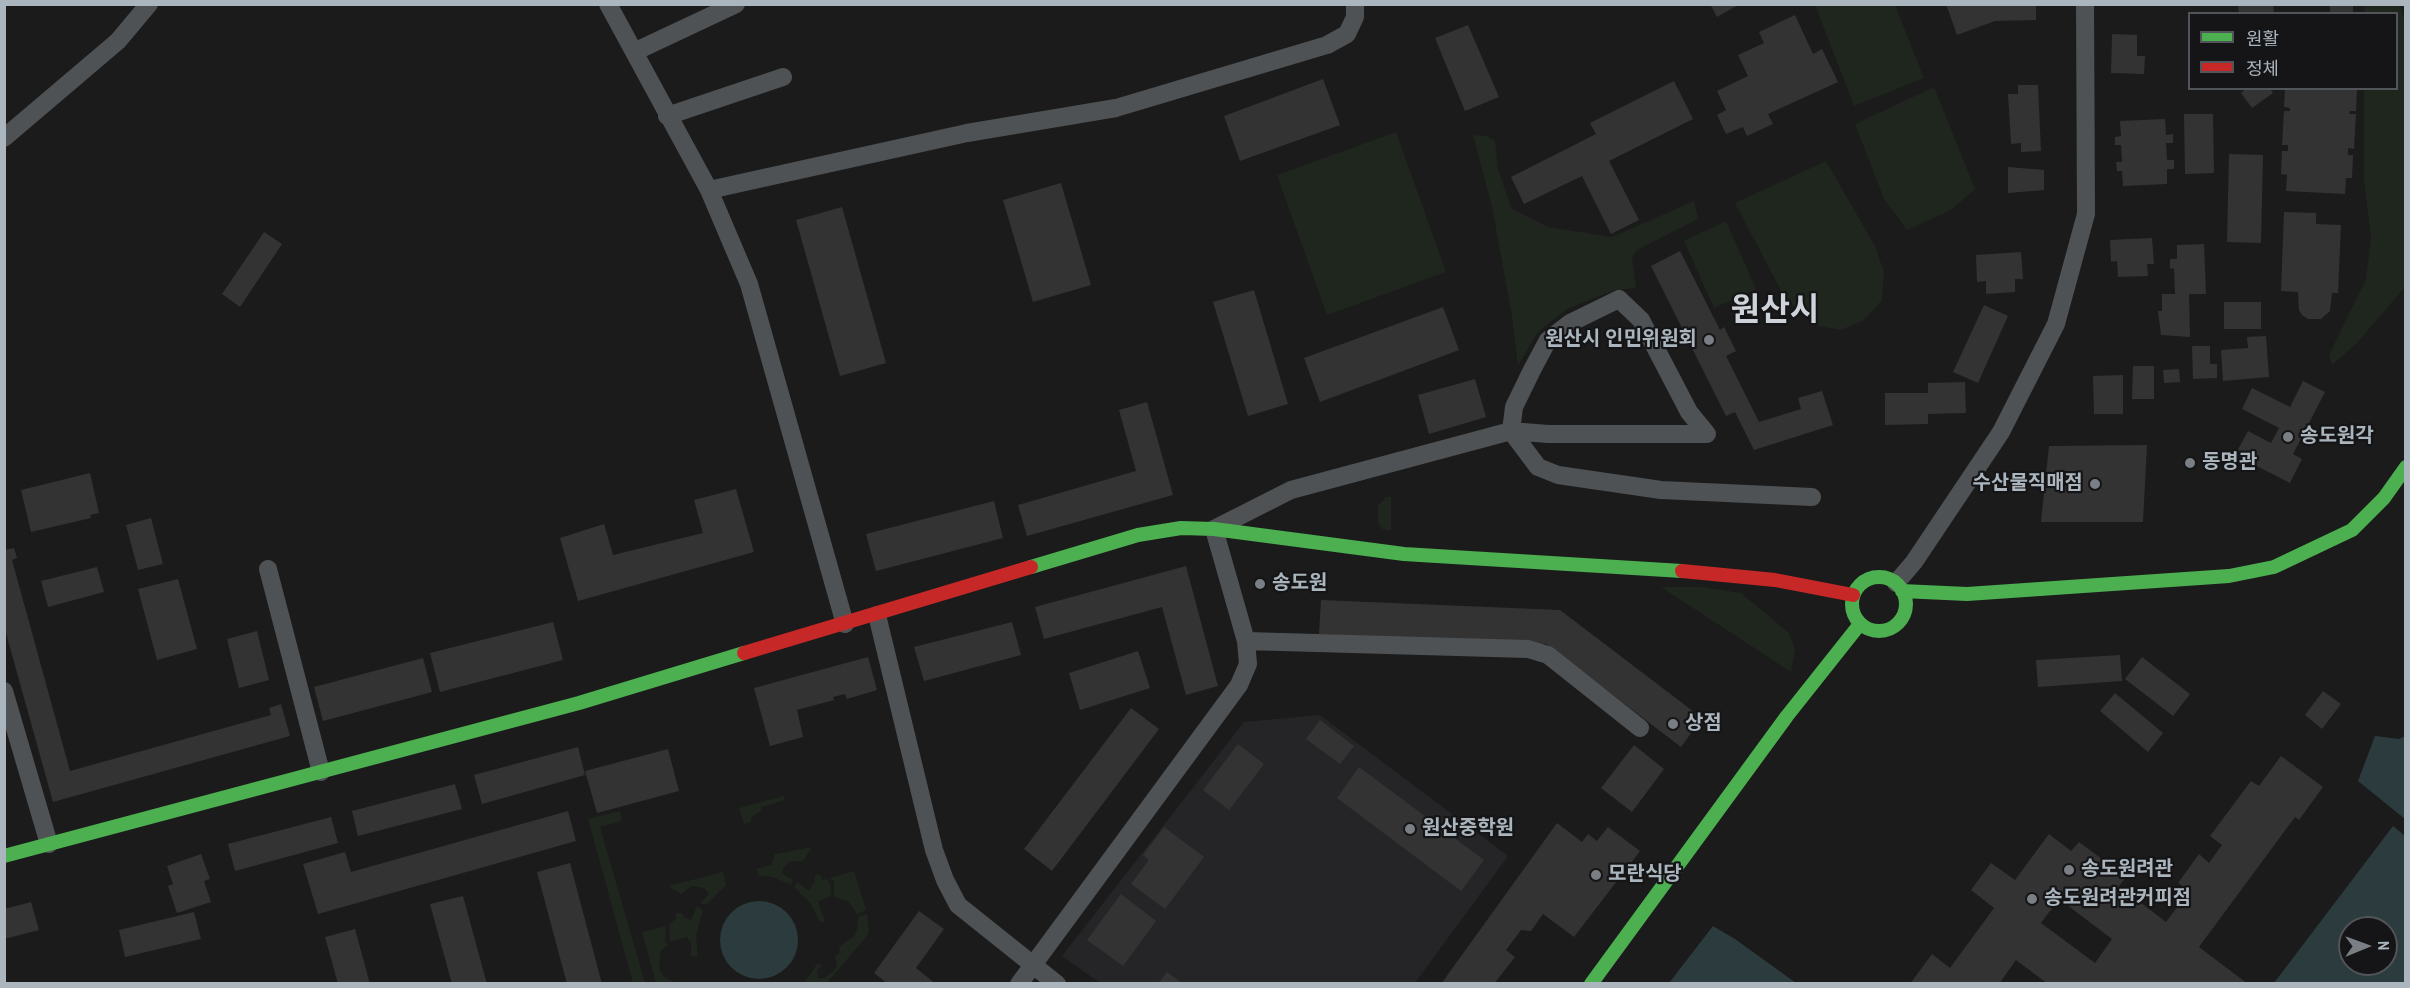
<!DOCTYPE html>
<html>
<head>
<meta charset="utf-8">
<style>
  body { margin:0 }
  #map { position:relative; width:2410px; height:988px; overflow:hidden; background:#1b1b1b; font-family:"Archivo Narrow","Noto Sans KR",sans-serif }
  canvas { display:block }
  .frame { position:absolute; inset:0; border:6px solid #abb5bd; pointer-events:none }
  .legend { position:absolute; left:2188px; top:12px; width:210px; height:78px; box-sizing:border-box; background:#151517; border:2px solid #515559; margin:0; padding:8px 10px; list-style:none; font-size:18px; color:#abb5bd }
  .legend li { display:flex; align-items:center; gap:12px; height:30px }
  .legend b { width:30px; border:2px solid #515559 }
  .north { position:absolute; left:2338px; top:916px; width:60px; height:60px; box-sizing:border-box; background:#151517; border:2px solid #515559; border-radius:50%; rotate:89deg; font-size:16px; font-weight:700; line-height:24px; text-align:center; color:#abb5bd }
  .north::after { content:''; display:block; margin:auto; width:21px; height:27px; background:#797f84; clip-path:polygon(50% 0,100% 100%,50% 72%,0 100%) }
</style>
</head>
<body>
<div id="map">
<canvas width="2410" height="988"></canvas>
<div class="frame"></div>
<ul class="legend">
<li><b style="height:8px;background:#4caf50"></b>원활</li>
<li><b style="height:8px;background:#c62828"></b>정체</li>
</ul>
<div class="north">N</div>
</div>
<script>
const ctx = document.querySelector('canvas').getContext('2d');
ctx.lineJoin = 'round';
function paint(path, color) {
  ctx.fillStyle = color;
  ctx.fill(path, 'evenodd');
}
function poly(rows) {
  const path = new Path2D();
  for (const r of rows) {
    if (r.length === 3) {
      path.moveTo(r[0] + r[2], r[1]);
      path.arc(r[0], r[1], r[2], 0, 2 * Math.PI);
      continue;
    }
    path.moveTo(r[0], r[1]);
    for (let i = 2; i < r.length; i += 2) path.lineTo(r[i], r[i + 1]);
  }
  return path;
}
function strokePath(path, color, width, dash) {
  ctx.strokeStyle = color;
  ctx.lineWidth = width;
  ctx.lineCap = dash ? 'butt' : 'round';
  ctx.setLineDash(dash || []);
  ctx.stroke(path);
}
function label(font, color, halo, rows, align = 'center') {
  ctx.font = font + ' "Archivo Narrow","Noto Sans KR",sans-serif';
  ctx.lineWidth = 4.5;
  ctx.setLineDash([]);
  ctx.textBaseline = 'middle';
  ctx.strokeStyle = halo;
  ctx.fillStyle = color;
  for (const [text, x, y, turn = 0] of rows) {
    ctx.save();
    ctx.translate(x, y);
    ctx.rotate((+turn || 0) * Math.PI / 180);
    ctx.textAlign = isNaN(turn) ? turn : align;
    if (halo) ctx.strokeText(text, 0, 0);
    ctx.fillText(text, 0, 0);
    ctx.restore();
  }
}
const built = poly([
  [1320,715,1508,856,1415,983,1100,983,1062,956,1244,722]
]);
const green = poly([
  [1815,5,1895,5,1924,78,1854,106],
  [2365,5,2399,5,2405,20,2405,287,2356,344,2332,365,2329,355,2366,279,2371,238,2364,180,2364,89,2396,88,2396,14,2364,13],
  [1934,87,1975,189,1951,210,1907,230,1884,199,1855,124],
  [1396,132,1446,272,1327,315,1277,175],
  [1473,135,1486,136,1495,141,1498,170,1512,209,1548,227,1612,237,1694,201,1698,219,1637,250,1632,258,1636,288,1615,290,1567,309,1537,333,1518,366,1512,316,1492,207],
  [1826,161,1875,246,1884,272,1882,300,1864,320,1841,330,1818,326,1785,298,1735,203],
  [1726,221,1756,289,1714,308,1684,241],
  [1386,497,1391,497,1391,531,1382,529,1378,522,1378,506],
  [1661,587,1702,587,1741,593,1789,633,1795,649,1791,672],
  [784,796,785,800,761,807,761,811,751,817,751,822,744,824,739,808],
  [620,811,622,821,600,827,645,983,633,983,588,819],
  [812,847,803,861,790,862,783,868,783,874,793,880,791,885,773,877,759,876,756,869,771,865,775,854],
  [854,871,866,910,857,914,849,902,834,897,834,882,830,878],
  [723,872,726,885,706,905,700,903,709,894,704,888,692,886,681,894,668,886],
  [820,874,822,880,827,879,830,883,831,896,818,902,825,922,820,922,811,904,794,887,797,882,809,891,815,881,815,875],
  [697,906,703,910,696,936,698,956,691,957,691,943,687,937,670,942,669,924,676,919,676,913,681,913,685,918,691,920],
  [867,914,869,932,867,936,827,983,804,983,817,964,822,965,817,971,818,978,824,978,833,972,837,966,835,956,839,953,840,946,854,936,857,930,858,917],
  [666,926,665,942,669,945,661,950,659,968,663,976,676,983,656,983,642,932]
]);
const water = poly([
  [2375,736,2399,739,2405,736,2405,819,2358,781],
  [2393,826,2405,836,2405,983,2274,983],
  [2350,928,2386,928,2386,964,2350,964],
  [759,940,39],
  [1713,926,1735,939,1796,983,1669,983]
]);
const building = poly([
  [1710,4,1740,4,1717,17],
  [1946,4,2036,4,2036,20,1995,21,1957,35],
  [2273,4,2274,14,2239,14,2238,6],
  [2330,4,2353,4,2353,14,2330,14],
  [1795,15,1813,54,1822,49,1838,82,1768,114,1773,124,1747,136,1743,127,1726,134,1717,115,1726,110,1717,91,1748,76,1738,55,1764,43,1759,32],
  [1468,25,1499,97,1465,111,1435,38],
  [2112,34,2137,35,2137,56,2145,56,2144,74,2111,73],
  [1323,79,1340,125,1240,161,1224,116],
  [1674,81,1693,119,1609,161,1639,220,1611,234,1582,176,1524,204,1511,177,1596,134,1590,123],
  [2018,85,2038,85,2041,151,2021,152,2021,143,2011,144,2008,94,2018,94],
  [2247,88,2270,88,2273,93,2252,108,2241,93],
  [2285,88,2357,88,2356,111,2350,111,2349,114,2356,114,2354,149,2348,148,2348,155,2353,155,2352,178,2346,178,2345,194,2286,191,2287,175,2281,174,2282,151,2288,151,2288,145,2282,145,2284,111,2290,111,2290,108,2284,107],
  [2184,114,2213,114,2214,173,2185,174],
  [2165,119,2166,135,2173,134,2173,143,2166,143,2167,160,2174,160,2174,169,2167,169,2167,184,2123,186,2122,171,2117,171,2116,162,2122,162,2121,145,2115,145,2115,137,2121,136,2120,121],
  [2229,154,2263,155,2261,243,2227,242],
  [2008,167,2044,170,2044,190,2008,193],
  [1061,183,1091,285,1033,302,1003,200],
  [842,207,886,363,840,376,796,220],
  [2284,212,2316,213,2316,224,2341,225,2338,293,2332,293,2330,311,2321,319,2308,319,2302,315,2299,310,2298,292,2281,291],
  [264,232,282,244,240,307,222,294],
  [2152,238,2154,264,2147,264,2148,276,2118,277,2117,261,2111,262,2110,240],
  [2204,244,2206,294,2189,294,2190,337,2161,335,2158,311,2162,311,2162,294,2175,294,2174,268,2170,269,2170,259,2177,259,2177,245],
  [1680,251,1720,330,1724,327,1736,351,1726,356,1759,422,1801,409,1798,398,1822,391,1833,425,1754,450,1735,412,1726,416,1651,266],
  [2021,252,2023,279,2015,279,2015,292,1986,294,1986,281,1977,282,1976,255],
  [1254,290,1288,404,1248,416,1213,302],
  [2224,302,2261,302,2261,329,2224,329],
  [1984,305,2008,316,1978,383,1953,372],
  [1443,307,1459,350,1320,402,1304,358],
  [2266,336,2269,377,2223,381,2221,350,2248,348,2247,337],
  [2192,346,2210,346,2210,364,2217,364,2217,378,2193,379],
  [2133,366,2154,366,2154,399,2132,399],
  [2179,369,2180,382,2164,383,2163,370],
  [2123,375,2123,414,2094,414,2093,376],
  [1475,379,1486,417,1429,434,1418,395],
  [2303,381,2325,392,2293,454,2302,459,2290,483,2235,455,2248,431,2271,443,2279,428,2242,409,2252,388,2290,407],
  [1965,382,1966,413,1928,414,1928,424,1885,425,1885,393,1928,393,1928,383],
  [1147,402,1173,495,1027,536,1018,505,1136,471,1119,410],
  [2147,445,2143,522,2041,522,2049,446],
  [90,473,99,513,90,515,91,518,31,532,21,490],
  [736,489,754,552,578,601,560,538,604,524,613,555,703,533,694,500],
  [994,501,1003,538,876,571,866,534],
  [151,518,163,564,138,570,126,525],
  [14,548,17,558,12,560,70,771,271,715,269,708,281,704,290,736,53,802,4,626,4,550],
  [1186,566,1218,686,1186,695,1162,607,1044,639,1035,607],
  [97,567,104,592,48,607,41,581],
  [178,579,197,649,157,660,138,589],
  [1321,600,1560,610,1702,718,1681,747,1546,644,1319,634],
  [553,622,563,660,440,692,430,653],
  [1012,622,1021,655,924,681,914,647],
  [257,631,269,680,239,688,227,639],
  [1138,651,1150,688,1080,710,1069,673],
  [2120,655,2122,681,2038,687,2036,660],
  [868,657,877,690,847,699,845,694,833,697,834,700,797,710,803,737,770,746,754,688],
  [2142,657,2190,694,2173,716,2125,679],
  [423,658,432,692,323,721,314,687],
  [2323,691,2341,704,2322,729,2305,715],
  [2115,693,2163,733,2148,752,2100,711],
  [1131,708,1159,729,1052,871,1024,849],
  [1320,720,1354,746,1340,764,1306,739],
  [1238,744,1264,764,1229,810,1203,790],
  [1634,745,1664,769,1632,812,1601,788],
  [578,747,585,775,482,804,474,775],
  [668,749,679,791,597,813,585,771],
  [2281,756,2323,787,2299,820,2295,817,2199,947,2248,984,2048,984,2016,960,1999,984,1910,984,1932,954,1950,968,1994,908,1971,890,1991,863,2015,880,2049,834,2071,851,2079,842,2126,877,2119,886,2166,922,2189,891,2178,883,2199,854,2209,863,2222,845,2210,836,2251,781,2259,786],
  [2059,899,2112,939,2095,963,2041,923],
  [1359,767,1484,860,1461,891,1337,798],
  [455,784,462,809,358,836,352,811],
  [568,811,576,841,318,914,303,864,345,852,351,872],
  [331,817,338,843,235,871,228,844],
  [1557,823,1582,842,1588,834,1597,841,1608,827,1640,851,1574,937,1543,914,1531,931,1521,930,1506,950,1515,957,1494,984,1441,984],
  [1164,827,1204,857,1165,909,1131,884,1149,860,1143,855],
  [201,854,210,879,204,881,211,902,177,913,168,886,173,884,167,866],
  [570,863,602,984,567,984,537,872],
  [1121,894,1156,921,1123,966,1087,940],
  [463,896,487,984,452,984,430,904],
  [31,902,39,930,4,939,4,909],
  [919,911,944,929,916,968,936,984,888,984,874,973],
  [194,912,201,939,125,957,119,930],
  [355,929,370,984,338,984,325,937],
  [1167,972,1183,984,1158,984]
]);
const street = poly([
  [608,4,709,190,749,284,845,624],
  [634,52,736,4],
  [667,116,783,77],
  [4,138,118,41,149,4],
  [709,190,967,133,1116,108,1327,45,1347,34,1355,17,1355,4],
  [268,569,321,772],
  [1896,583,1914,562,2001,432,2056,324,2086,214,2085,4],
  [877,615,934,850,945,880,958,905,1057,984],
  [1246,641,1528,649,1548,655,1640,728],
  [4,691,49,844],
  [1019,984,1239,685,1248,664,1246,641,1214,529,1291,490,1511,431,1548,434,1707,434,1689,412,1641,320,1619,299,1570,323,1548,340,1532,370,1514,407,1511,431,1538,467,1558,475,1661,490,1812,497]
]);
const fast = poly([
  [1031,567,1138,535,1181,528,1214,529,1404,554,1682,571],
  [1879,604,27],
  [1902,591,1967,594,2229,576,2274,567,2352,530,2384,498,2406,467],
  [4,856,579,703,744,653],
  [1591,984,1787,716,1860,624]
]);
const jam = poly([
  [1682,571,1775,580,1853,595],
  [744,653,1031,567]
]);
const markers = [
  [1709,340,6,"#797f84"],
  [2288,437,6,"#797f84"],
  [2190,463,6,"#797f84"],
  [2095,484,6,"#797f84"],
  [1260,584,6,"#797f84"],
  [1673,724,6,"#797f84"],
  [1410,829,6,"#797f84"],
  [2069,870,6,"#797f84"],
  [1596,875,6,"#797f84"],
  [2032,899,6,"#797f84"]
];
const poiNames = [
  ["원산시 인민위원회",1697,340,"right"],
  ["송도원각",2300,437],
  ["동명관",2202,463],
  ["수산물직매점",2083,484,"right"],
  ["송도원",1272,584],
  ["상점",1685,724],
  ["원산중학원",1422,829],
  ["송도원려관",2081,870],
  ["모란식당",1608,875],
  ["송도원려관커피점",2044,899]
];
const townNames = [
  ["원산시",1775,311]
];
paint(built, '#252527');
paint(green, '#1f261e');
paint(water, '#2c3b3e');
paint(building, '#333');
strokePath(street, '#4f5254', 18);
strokePath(fast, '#4caf50', 14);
strokePath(jam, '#c62828', 14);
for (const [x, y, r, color] of markers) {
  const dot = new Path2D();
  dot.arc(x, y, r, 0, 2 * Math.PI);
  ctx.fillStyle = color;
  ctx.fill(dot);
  strokePath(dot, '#151517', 2);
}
label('bold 20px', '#abb5bd', '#151517', poiNames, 'left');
label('bold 32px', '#cdd3d8', '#151517', townNames);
</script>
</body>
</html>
